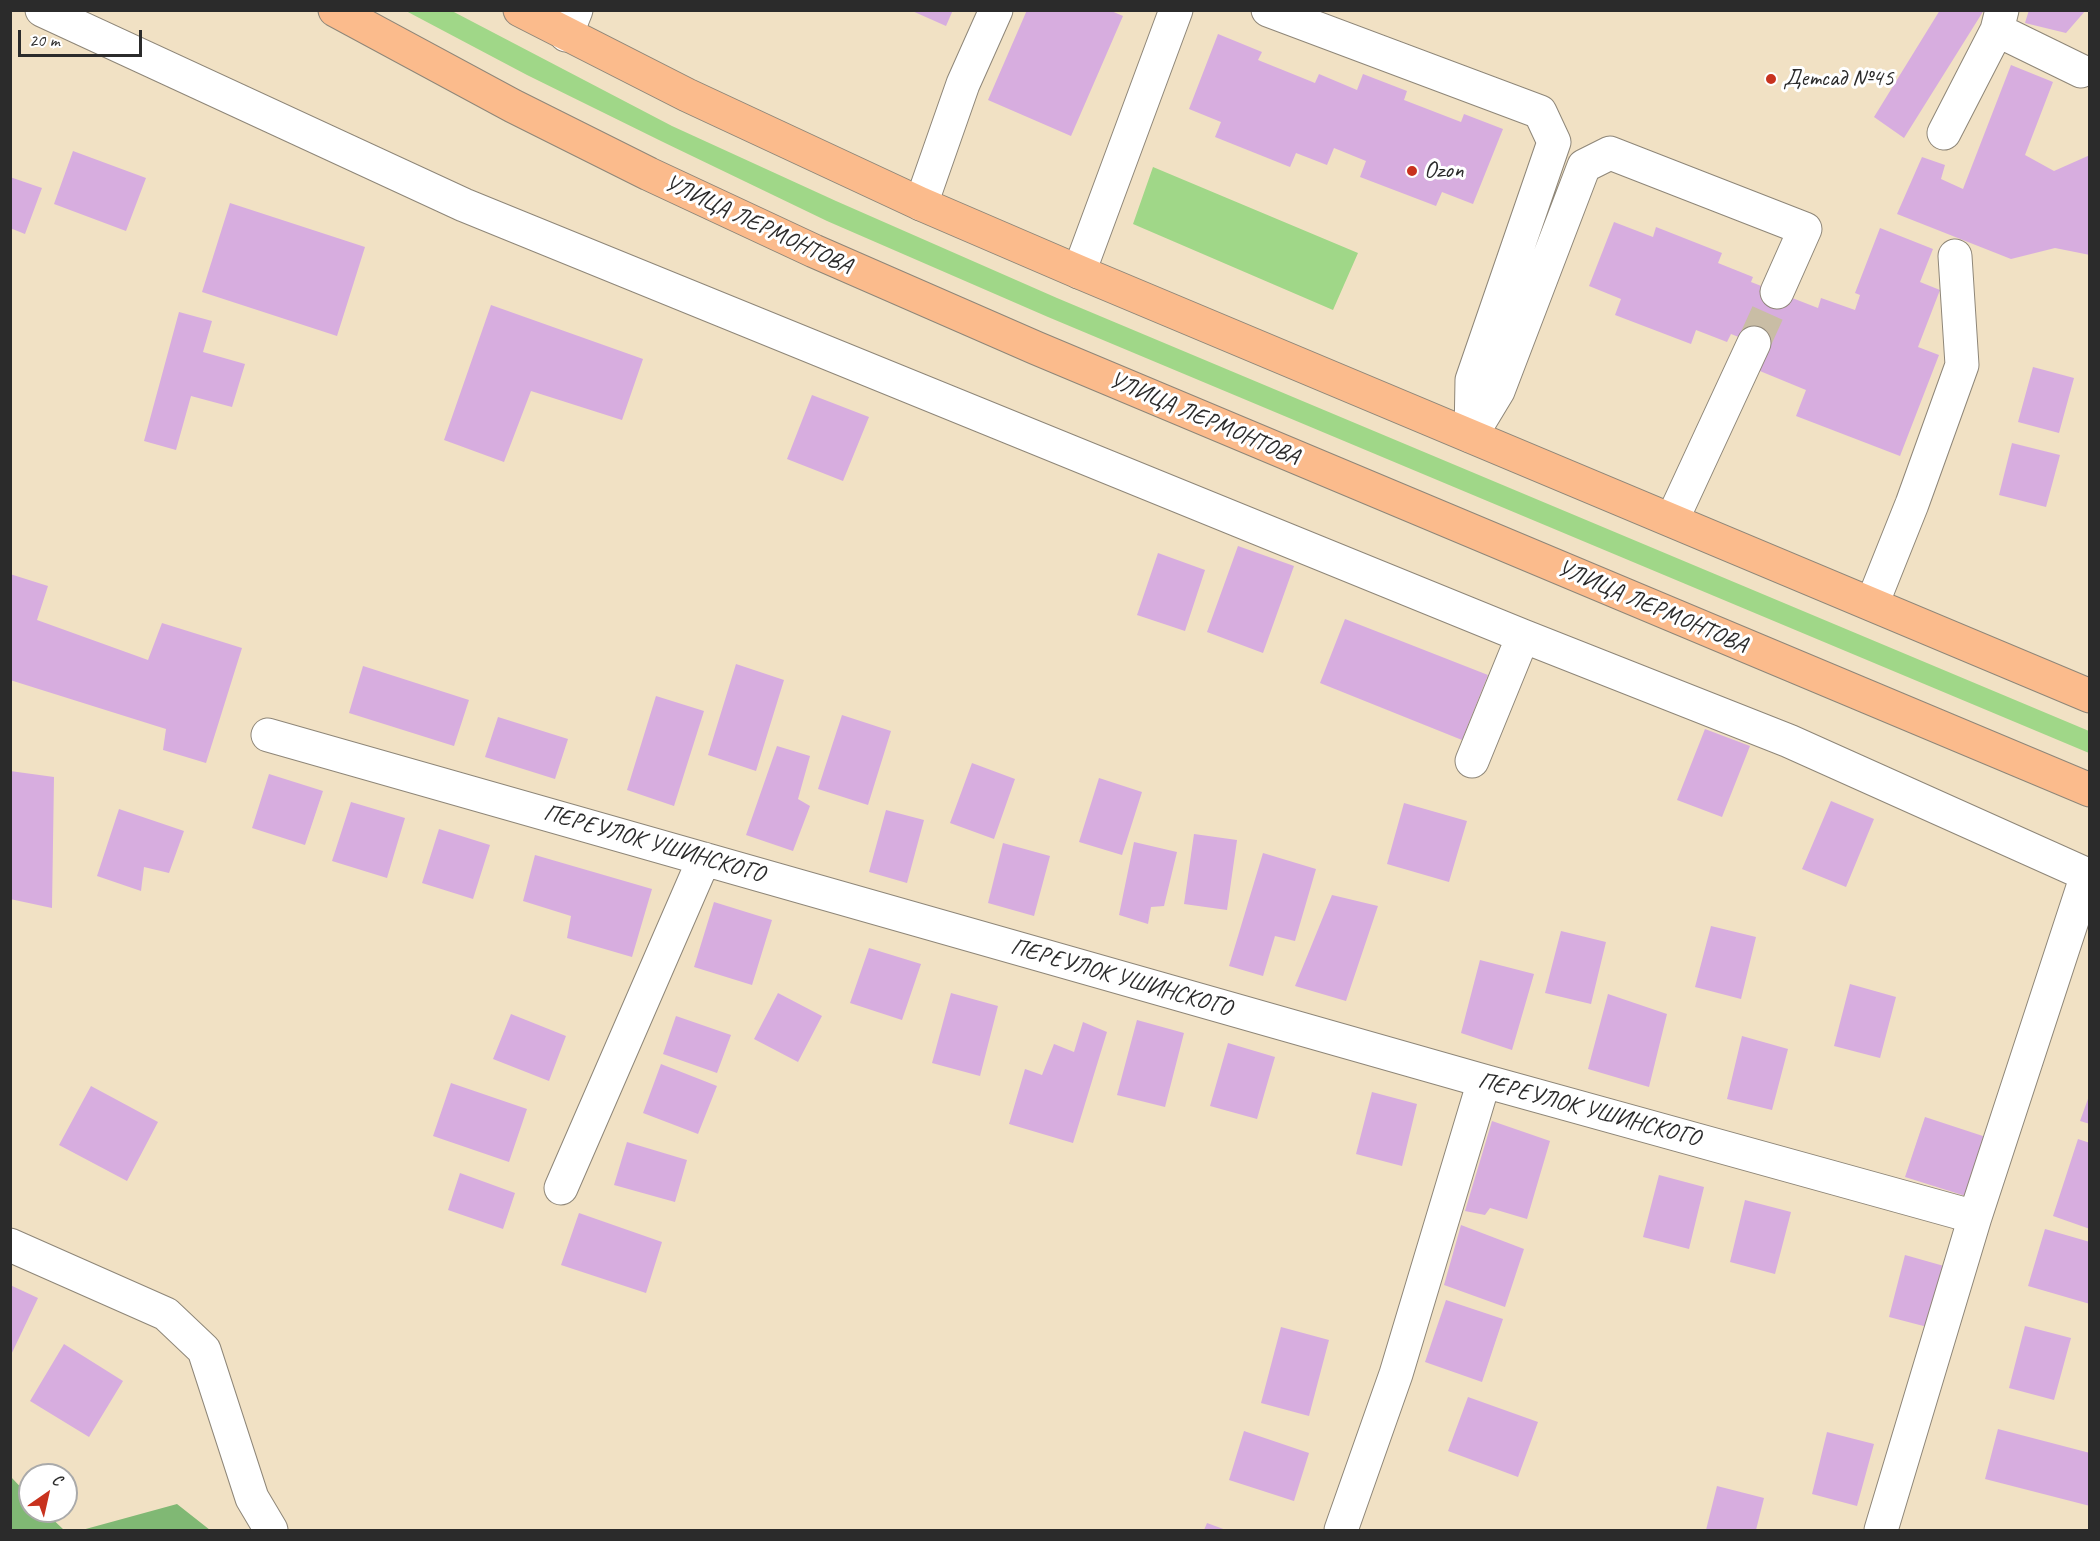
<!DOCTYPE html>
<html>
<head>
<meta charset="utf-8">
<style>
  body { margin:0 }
  #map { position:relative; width:2100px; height:1541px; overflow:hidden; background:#f1e1c4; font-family:Caveat,sans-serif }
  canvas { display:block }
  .frame { position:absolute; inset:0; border:12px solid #2b2b2b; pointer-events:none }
  .north { position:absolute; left:18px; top:1463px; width:60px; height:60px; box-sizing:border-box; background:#fff; border:2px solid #aaa; border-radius:50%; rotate:34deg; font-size:16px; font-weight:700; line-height:24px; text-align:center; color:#2b2b2b }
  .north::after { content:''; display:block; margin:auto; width:21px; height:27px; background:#c8321e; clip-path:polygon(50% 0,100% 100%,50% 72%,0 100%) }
  .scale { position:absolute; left:18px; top:30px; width:124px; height:27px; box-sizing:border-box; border:3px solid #2b2b2b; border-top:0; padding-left:8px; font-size:18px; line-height:21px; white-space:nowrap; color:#2b2b2b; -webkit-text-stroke:4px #fff; paint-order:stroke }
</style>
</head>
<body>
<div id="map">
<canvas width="2100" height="1541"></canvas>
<div class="frame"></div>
<div class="north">С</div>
<div class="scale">20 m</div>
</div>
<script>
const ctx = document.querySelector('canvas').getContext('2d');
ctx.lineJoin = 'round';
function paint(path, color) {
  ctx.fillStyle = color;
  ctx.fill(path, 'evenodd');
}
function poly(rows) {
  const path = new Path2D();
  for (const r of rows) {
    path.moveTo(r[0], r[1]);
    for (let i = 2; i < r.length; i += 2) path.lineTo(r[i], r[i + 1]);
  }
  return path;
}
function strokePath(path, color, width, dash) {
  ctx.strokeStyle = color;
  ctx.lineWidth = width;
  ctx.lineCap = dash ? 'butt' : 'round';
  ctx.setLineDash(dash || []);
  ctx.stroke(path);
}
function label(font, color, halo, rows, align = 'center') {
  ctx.font = font + ' Caveat,sans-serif';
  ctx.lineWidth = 6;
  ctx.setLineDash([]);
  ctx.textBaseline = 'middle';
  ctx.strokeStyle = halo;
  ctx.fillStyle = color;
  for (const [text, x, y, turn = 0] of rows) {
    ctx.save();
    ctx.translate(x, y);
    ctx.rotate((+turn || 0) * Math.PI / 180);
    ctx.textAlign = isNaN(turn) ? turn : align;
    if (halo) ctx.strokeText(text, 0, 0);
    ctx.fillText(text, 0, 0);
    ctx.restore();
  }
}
const green = poly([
  [406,11,452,11,672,126,836,201,1057,298,2089,731,2089,753,1048,317,827,221,663,142,527,75],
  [1153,167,1358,253,1333,310,1133,224]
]);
const forest = poly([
  [11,1477,30,1497,30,1511,44,1511,64,1530,11,1530],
  [177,1504,210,1530,82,1530]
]);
const building = poly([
  [910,10,953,10,946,26],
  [1027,10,1109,10,1123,16,1071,136,988,100],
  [1940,10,1984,10,1904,138,1874,117],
  [2029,10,2086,10,2066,33,2025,23],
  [1218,34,1262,52,1258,60,1315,83,1319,74,1357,90,1363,74,1407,91,1404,100,1461,122,1464,114,1503,129,1473,204,1442,192,1436,206,1360,177,1366,161,1334,148,1327,165,1296,153,1290,167,1215,137,1221,122,1189,109],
  [2011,65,2053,82,2025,155,2054,171,2090,155,2090,255,2055,248,2011,259,1897,214,1922,157,1945,165,1941,179,1963,189],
  [73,151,146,178,126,231,54,204],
  [10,177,42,188,25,234,10,228],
  [230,203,365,247,337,336,202,292],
  [1614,222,1653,237,1656,227,1722,253,1718,263,1753,277,1751,282,1818,308,1821,298,1855,310,1860,295,1855,293,1880,228,1933,249,1920,282,1940,290,1918,347,1939,355,1900,456,1796,416,1806,390,1755,369,1764,347,1731,334,1727,342,1696,330,1691,344,1615,315,1621,299,1589,286],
  [491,305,643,359,622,420,531,391,504,462,444,440],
  [179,312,212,321,203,352,245,364,232,407,191,396,176,450,144,441],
  [2033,367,2074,378,2059,433,2018,422],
  [812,395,869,417,843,481,787,459],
  [2012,443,2060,455,2046,507,1999,495],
  [1238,546,1294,566,1263,653,1207,632],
  [1158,553,1205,570,1185,631,1137,615],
  [10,574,48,586,37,620,148,660,162,623,242,648,206,763,163,750,166,729,10,680],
  [1345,619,1488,675,1462,740,1320,683],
  [736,664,784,680,756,771,708,755],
  [363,666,469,700,454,746,349,713],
  [656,696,704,711,674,806,627,790],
  [842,715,891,731,868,805,818,789],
  [498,717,568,739,555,779,485,757],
  [1705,729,1750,746,1722,817,1677,800],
  [777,746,810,756,798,799,810,806,793,851,746,835],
  [972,763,1015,779,994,839,950,823],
  [10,771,54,777,52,908,10,899],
  [269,774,323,791,305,845,252,828],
  [1099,778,1142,792,1122,855,1079,842],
  [1831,801,1874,819,1846,887,1802,869],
  [351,802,405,818,387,878,332,861],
  [1404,803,1467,821,1449,882,1387,864],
  [119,809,184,831,169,873,144,867,141,891,97,876],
  [886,810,924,820,907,883,869,872],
  [439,829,490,845,473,899,422,883],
  [1194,834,1237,840,1227,910,1184,904],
  [1134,842,1177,852,1164,906,1151,907,1148,924,1119,915],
  [1003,843,1050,856,1034,916,988,903],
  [1263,853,1316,869,1295,941,1275,936,1263,976,1229,966],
  [535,855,652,889,632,957,567,938,571,916,523,901],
  [1332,895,1378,906,1346,1001,1295,986],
  [714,902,772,920,752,985,694,967],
  [1711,926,1756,937,1741,999,1695,987],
  [1561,931,1606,942,1591,1004,1545,993],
  [869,948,921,964,902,1020,850,1003],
  [1480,960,1534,974,1512,1050,1461,1033],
  [1850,984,1896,997,1880,1058,1834,1046],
  [778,993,822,1016,798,1062,754,1039],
  [951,993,998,1006,980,1076,932,1063],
  [1608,994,1667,1014,1649,1087,1588,1069],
  [511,1014,566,1036,549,1081,493,1059],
  [676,1016,731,1035,717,1073,663,1054],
  [1137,1020,1184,1033,1165,1107,1117,1095],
  [1083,1022,1107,1032,1073,1143,1009,1124,1025,1069,1042,1075,1054,1044,1074,1052],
  [1742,1036,1788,1049,1772,1110,1727,1099],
  [1228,1043,1275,1057,1257,1119,1210,1106],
  [661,1064,717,1086,698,1134,643,1113],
  [451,1083,527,1109,509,1162,433,1136],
  [91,1086,158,1122,127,1181,59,1145],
  [1372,1092,1417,1104,1402,1166,1356,1154],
  [2089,1096,2090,1096,2090,1124,2080,1121],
  [1925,1117,1995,1140,1975,1199,1905,1177],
  [1492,1121,1550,1141,1527,1219,1490,1208,1485,1215,1465,1211],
  [2078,1139,2090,1143,2090,1229,2053,1216],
  [627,1142,687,1160,675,1202,614,1185],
  [460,1173,515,1193,503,1229,448,1210],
  [1659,1175,1704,1187,1689,1249,1643,1237],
  [1745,1200,1791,1212,1775,1274,1730,1262],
  [579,1213,662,1242,646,1293,561,1265],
  [1461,1225,1524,1249,1505,1307,1444,1285],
  [2045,1229,2090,1242,2090,1304,2028,1286],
  [1905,1255,1951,1268,1935,1329,1889,1317],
  [10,1285,38,1298,10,1357],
  [1446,1300,1503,1319,1482,1382,1425,1362],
  [2025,1326,2071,1338,2054,1400,2009,1388],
  [1281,1327,1329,1340,1309,1416,1261,1403],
  [64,1344,123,1381,89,1437,30,1401],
  [1468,1397,1538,1422,1518,1477,1448,1451],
  [1998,1429,2090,1453,2090,1506,1985,1479],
  [1244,1431,1309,1453,1294,1501,1229,1480],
  [1827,1432,1874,1444,1857,1506,1812,1494],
  [1717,1486,1764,1498,1756,1530,1706,1530],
  [1207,1523,1226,1530,1204,1530]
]);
const minorTunnel = poly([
  [1754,343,1777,292]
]);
const minor = poly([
  [42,10,464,205,1523,636,1789,741,2090,876],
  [1268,10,1540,112,1554,142,1472,380,1471,436],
  [2002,10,1997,30,2081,71],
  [566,35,576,10],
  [1944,133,1997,30],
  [921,204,963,84,996,10],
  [1079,272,1176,10],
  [1472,434,1498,391,1584,166,1610,153,1805,229,1777,292],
  [1672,520,1754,343],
  [1872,604,1912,504,1962,365,1955,256],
  [268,735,1484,1081,1975,1217],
  [1472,761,1523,636],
  [561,1188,704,859],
  [10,1245,166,1314,204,1350,252,1498,271,1530],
  [1341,1530,1396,1374,1484,1081],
  [1881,1530,1975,1217,2087,875]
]);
const major = poly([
  [335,10,513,106,649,174,814,251,1036,348,2090,790],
  [520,10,687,95,921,204,1079,272,2090,696]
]);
const markers = [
  [1771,79,6,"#c8321e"],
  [1412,171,6,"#c8321e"]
];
const poiNames = [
  ["Детсад №45",1783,79],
  ["Ozon",1424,171]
];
const streetNames = [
  ["УЛИЦА ЛЕРМОНТОВА",758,225,25],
  ["УЛИЦА ЛЕРМОНТОВА",1204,419,23],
  ["УЛИЦА ЛЕРМОНТОВА",1652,607,23],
  ["ПЕРЕУЛОК УШИНСКОГО",654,844,16],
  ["ПЕРЕУЛОК УШИНСКОГО",1121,978,16],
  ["ПЕРЕУЛОК УШИНСКОГО",1589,1110,15]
];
paint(green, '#a0d788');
paint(forest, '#80b874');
paint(building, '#d7addf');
strokePath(minorTunnel, '#c9bda5', 33, [33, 16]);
strokePath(minor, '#8e8678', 35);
strokePath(major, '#8e8678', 35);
strokePath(minor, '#fff', 33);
strokePath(major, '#fbbb8c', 33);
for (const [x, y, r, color] of markers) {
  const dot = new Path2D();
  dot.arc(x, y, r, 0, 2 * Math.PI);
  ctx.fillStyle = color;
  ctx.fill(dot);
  strokePath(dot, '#fff', 2);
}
label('24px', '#2b2b2b', '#fff', poiNames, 'left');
label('24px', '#2b2b2b', '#fff', streetNames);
</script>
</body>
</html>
